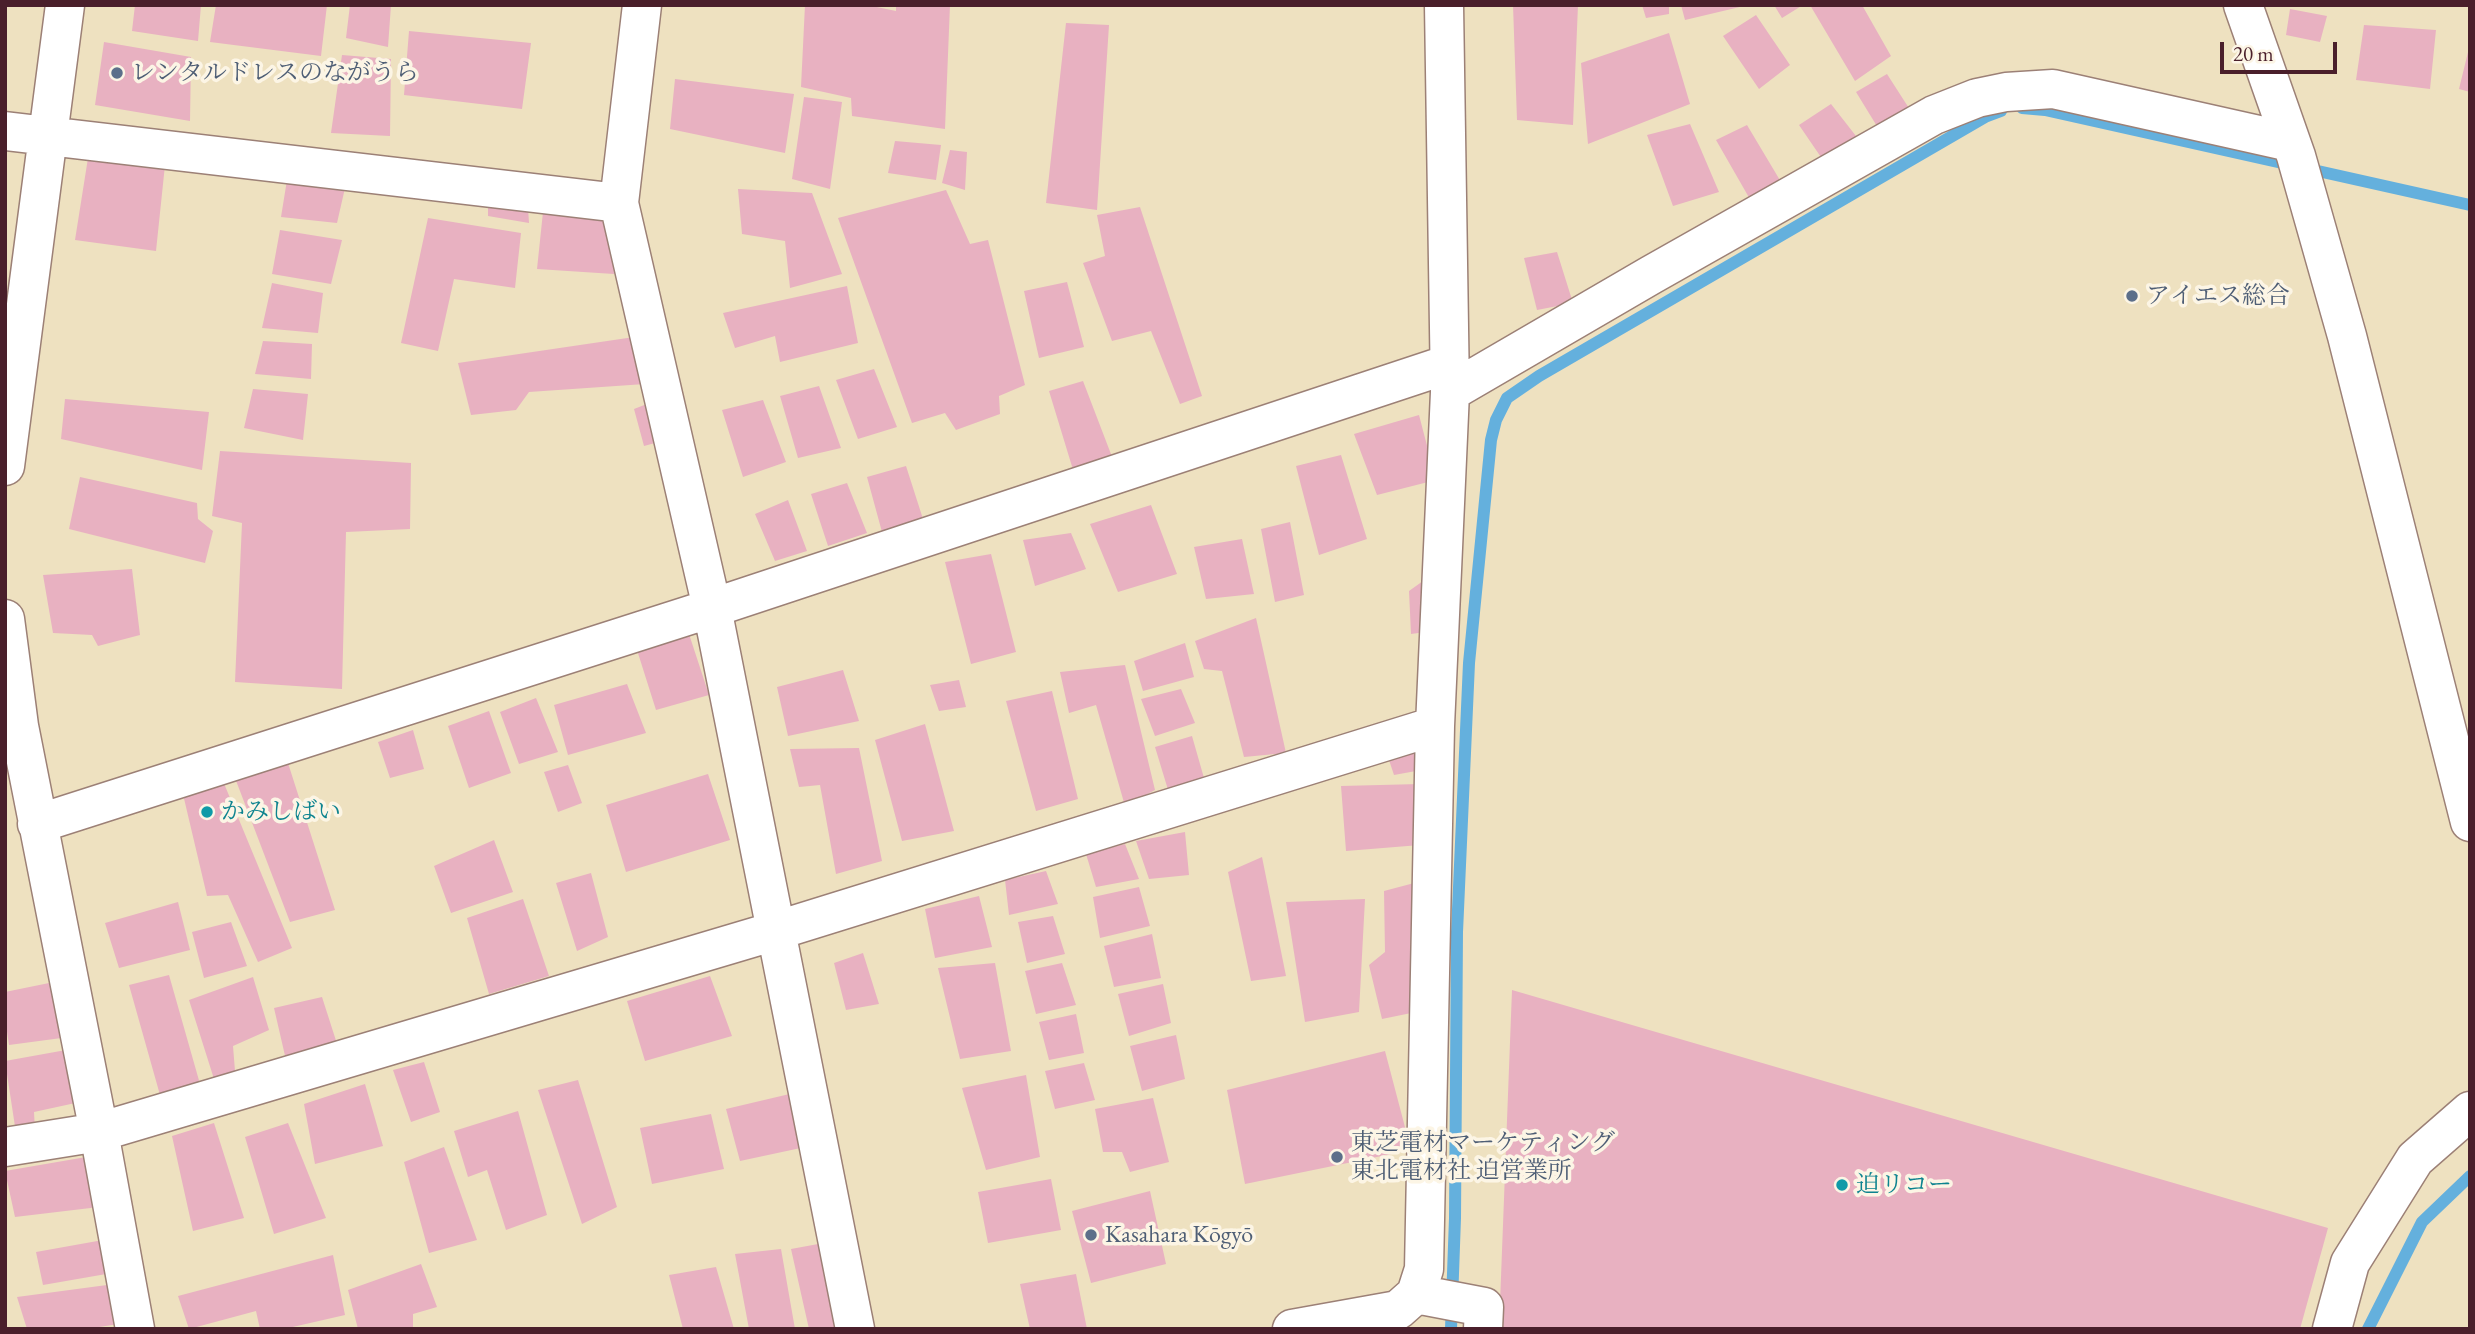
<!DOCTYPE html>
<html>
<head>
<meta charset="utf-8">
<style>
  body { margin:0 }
  #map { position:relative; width:2475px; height:1334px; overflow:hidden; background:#eee1c0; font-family:"EB Garamond",serif }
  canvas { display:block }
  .frame { position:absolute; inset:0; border:7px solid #4a1f2b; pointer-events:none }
  .scale { position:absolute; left:2220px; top:42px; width:117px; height:32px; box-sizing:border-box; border:4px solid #4a1f2b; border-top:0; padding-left:9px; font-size:21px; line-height:24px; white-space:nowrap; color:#4a1f2b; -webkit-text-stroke:5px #fcf5e5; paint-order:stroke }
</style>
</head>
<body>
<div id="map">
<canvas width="2475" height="1334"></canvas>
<div class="frame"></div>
<div class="scale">20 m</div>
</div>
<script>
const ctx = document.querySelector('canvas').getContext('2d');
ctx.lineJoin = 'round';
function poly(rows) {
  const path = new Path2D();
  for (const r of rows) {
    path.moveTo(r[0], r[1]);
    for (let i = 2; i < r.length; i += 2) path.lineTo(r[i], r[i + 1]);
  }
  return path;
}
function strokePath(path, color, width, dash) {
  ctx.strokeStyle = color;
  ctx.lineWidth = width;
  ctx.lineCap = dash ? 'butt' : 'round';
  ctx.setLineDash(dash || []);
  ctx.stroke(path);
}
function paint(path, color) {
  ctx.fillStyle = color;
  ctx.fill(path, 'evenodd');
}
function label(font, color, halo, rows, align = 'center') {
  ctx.font = font + ' "EB Garamond","Noto Serif JP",serif';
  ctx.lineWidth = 7;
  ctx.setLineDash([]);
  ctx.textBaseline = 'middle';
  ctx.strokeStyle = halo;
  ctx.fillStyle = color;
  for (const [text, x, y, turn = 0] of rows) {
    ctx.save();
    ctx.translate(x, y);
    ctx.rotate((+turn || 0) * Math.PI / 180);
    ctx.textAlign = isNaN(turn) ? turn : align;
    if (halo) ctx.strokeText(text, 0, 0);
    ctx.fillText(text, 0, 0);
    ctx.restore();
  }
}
const stream = poly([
  [2022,108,2045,110,2470,205],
  [1451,1329,1455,1218,1457,932,1469,663,1491,440,1496,420,1507,398,1539,376,1985,117,2001,111],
  [2368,1329,2422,1222,2470,1176]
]);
const building = poly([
  [135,5,201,5,198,41,132,31],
  [216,5,327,5,321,56,210,42],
  [350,5,391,5,388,47,346,38],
  [805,5,867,5,896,11,896,5,950,5,945,129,852,116,851,98,801,87],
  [1513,5,1578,5,1573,125,1517,120],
  [1642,5,1669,5,1669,14,1646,18],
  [1681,5,1744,5,1744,6,1685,20],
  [1774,5,1803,5,1782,18],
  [1810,5,1862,5,1891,56,1855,81],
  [2290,9,2327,16,2320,42,2286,35],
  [1756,15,1790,65,1759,89,1723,36],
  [1066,23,1109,25,1097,210,1046,203],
  [2364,25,2436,30,2430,89,2356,80],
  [409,31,531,43,522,109,404,95],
  [1669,33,1690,104,1588,144,1581,63],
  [104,42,191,57,190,121,95,105],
  [2469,48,2470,48,2470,92,2459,89],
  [342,55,391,59,390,136,331,133],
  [1887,74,1914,116,1883,136,1856,92],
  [675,79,794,94,785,153,670,129],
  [804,97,842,102,830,189,792,179],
  [1831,104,1863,145,1827,166,1799,125],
  [1690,124,1719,192,1673,206,1647,135],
  [1747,125,1784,187,1751,201,1716,140],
  [895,141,941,145,936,180,888,173],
  [950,150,967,152,965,190,942,183],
  [88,158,165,165,156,251,75,240],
  [287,180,345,188,337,223,281,217],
  [738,189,812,193,842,274,790,288,785,241,742,234],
  [946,190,970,244,988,240,1025,385,999,396,1000,414,956,430,945,413,912,423,838,218],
  [488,200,528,208,529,223,488,216],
  [1140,207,1202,396,1180,404,1151,331,1112,341,1083,263,1105,256,1097,215],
  [543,212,611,214,614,274,537,269],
  [428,218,521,233,515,288,454,279,438,351,401,343],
  [280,230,342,240,331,284,272,274],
  [1557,252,1573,303,1537,310,1524,258],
  [1067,282,1084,347,1039,358,1024,291],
  [272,283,323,293,318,333,262,328],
  [847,286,858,343,780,362,775,336,735,348,723,313],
  [641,336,645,384,529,392,516,410,471,415,458,363],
  [263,341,312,344,311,379,255,374],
  [874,369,897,427,858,439,836,380],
  [1083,381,1114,462,1074,473,1049,391],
  [819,386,841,448,798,458,780,396],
  [253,389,308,394,303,440,244,428],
  [65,399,209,412,202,470,61,439],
  [763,400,786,462,743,477,722,410],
  [652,402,666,440,644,446,634,409],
  [1419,415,1436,480,1377,495,1354,434],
  [220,451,411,463,410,529,346,532,342,689,235,682,242,523,212,516],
  [1341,455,1367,539,1319,555,1296,466],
  [906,466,923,519,882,532,867,477],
  [80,477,197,503,198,519,213,531,205,563,69,529],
  [847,483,867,533,828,546,811,494],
  [788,500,807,551,775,561,755,514],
  [1151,505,1177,574,1118,592,1090,524],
  [1290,522,1304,595,1275,602,1261,529],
  [1071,533,1086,569,1035,586,1023,540],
  [1242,539,1254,594,1206,599,1194,547],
  [991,554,1016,652,971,664,945,562],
  [132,569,140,635,98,646,92,635,53,633,43,575],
  [1430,576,1433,631,1411,634,1409,591],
  [1256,618,1286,753,1244,757,1222,671,1204,669,1195,641],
  [688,631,709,695,656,710,637,650],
  [1185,643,1194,677,1143,691,1134,661],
  [1125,665,1155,790,1125,806,1096,705,1069,713,1060,672],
  [843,670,859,721,788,736,777,687],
  [959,680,966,707,939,711,930,685],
  [627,684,646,733,568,755,554,705],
  [1181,689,1195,723,1155,736,1141,699],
  [1052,691,1078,799,1036,811,1006,701],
  [536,698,558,752,519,764,500,712],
  [489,711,511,773,469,788,448,726],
  [925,724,954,831,902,841,875,740],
  [413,730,424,769,390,778,378,742],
  [1192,736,1204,778,1169,793,1155,747],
  [859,748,882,861,836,874,820,785,799,787,790,749],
  [1421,749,1427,769,1394,775,1388,757],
  [288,763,335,910,290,922,235,778],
  [568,765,582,803,558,812,544,772],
  [708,774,730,840,626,872,606,805],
  [223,781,292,948,258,962,228,895,207,896,182,790],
  [1420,784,1420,845,1346,851,1341,786],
  [1185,832,1189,875,1149,879,1136,841],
  [494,840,513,892,451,913,434,866],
  [1125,844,1139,879,1096,887,1086,854],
  [1262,857,1286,976,1251,981,1228,872],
  [1046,871,1058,904,1009,915,1005,880],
  [591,873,608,937,577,951,556,883],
  [1418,882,1421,1011,1382,1019,1369,965,1385,952,1384,891],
  [1139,887,1150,926,1100,938,1093,897],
  [979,896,992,947,935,958,925,909],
  [523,899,549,976,489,994,467,918],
  [1365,899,1359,1012,1305,1022,1286,902],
  [178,902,190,950,119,968,105,923],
  [1053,916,1065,954,1027,963,1018,922],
  [231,922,247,966,204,978,192,932],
  [1152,934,1161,978,1114,987,1104,946],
  [863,953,879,1004,846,1010,834,963],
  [995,963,1011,1051,960,1059,938,968],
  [1062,963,1076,1005,1036,1014,1025,971],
  [169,975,200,1084,160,1095,129,985],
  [710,976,732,1036,645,1061,627,1001],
  [253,977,269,1030,233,1046,235,1071,214,1079,189,1000],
  [54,982,69,1037,9,1045,5,1018,5,992],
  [1163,984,1171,1023,1129,1036,1118,994],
  [1512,990,2328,1228,2300,1329,1499,1329],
  [322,997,339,1050,286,1060,274,1008],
  [1076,1014,1084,1053,1049,1060,1039,1022],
  [1176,1035,1185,1079,1142,1091,1130,1046],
  [66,1050,80,1102,34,1112,35,1131,16,1133,5,1061],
  [1385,1051,1411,1150,1245,1184,1227,1090],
  [424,1062,440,1112,411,1122,393,1070],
  [1084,1063,1095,1100,1055,1109,1045,1071],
  [1026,1075,1040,1157,986,1170,962,1088],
  [578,1080,617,1207,582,1224,538,1090],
  [365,1084,383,1146,315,1164,304,1104],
  [798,1092,810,1146,740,1161,726,1109],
  [1153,1098,1169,1162,1130,1172,1122,1152,1103,1152,1095,1109],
  [518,1111,547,1215,506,1230,487,1170,468,1177,454,1131],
  [711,1114,724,1169,652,1184,640,1128],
  [214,1123,244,1218,193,1231,172,1136],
  [288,1123,326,1218,274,1234,245,1137],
  [444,1147,477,1240,429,1253,404,1162],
  [92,1156,99,1207,15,1217,5,1171],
  [1051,1179,1061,1230,988,1243,978,1192],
  [1150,1191,1166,1264,1091,1283,1072,1211],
  [103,1240,112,1273,43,1285,36,1252],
  [829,1242,848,1329,809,1329,791,1249],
  [781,1249,795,1329,749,1329,735,1254],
  [333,1255,345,1315,284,1329,260,1329,256,1311,189,1329,178,1296],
  [421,1264,437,1307,413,1314,413,1329,358,1329,348,1290],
  [716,1267,734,1329,683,1329,669,1275],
  [1076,1274,1087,1329,1030,1329,1020,1284],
  [107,1285,119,1324,86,1329,27,1329,17,1297]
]);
const street = poly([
  [642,5,619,203,712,608,855,1329],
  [2243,5,2296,156,2347,336,2470,822],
  [5,131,619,203],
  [1450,392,1651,275,1934,115,1977,98,2006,92,2053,89,2290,142],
  [5,466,65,5],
  [5,619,19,726,99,1132,135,1329],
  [37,824,712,608,1449,364],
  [5,1147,99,1132,775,931,1435,726],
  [1416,1294,1484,1307,1483,1329],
  [1292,1329,1398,1310,1416,1294,1424,1269,1435,726,1450,392,1444,5],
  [2332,1329,2350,1263,2415,1159,2470,1111]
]);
const markers = [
  [117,73,7,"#5c6f8a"],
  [2132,296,7,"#5c6f8a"],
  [207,812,7,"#0f9aa8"],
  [1337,1157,7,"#5c6f8a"],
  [1842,1185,7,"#0f9aa8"],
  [1091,1235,7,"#5c6f8a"]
];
const serviceNames = [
  ["レンタルドレスのながうら",131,73],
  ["アイエス総合",2146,296],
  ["東芝電材マーケティング",1351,1143],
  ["東北電材社 迫営業所",1351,1171],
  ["Kasahara Kōgyō",1105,1235]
];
const cultureNames = [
  ["かみしばい",221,812],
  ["迫リコー",1856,1185]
];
strokePath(stream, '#64b0dd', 12);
paint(building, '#e8b1c1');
strokePath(street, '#9c8076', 41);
strokePath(street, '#fff', 38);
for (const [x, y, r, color] of markers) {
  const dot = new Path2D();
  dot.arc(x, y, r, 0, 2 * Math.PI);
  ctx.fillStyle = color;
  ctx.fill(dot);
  strokePath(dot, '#fcf5e5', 2.5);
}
label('24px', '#4e5e75', '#fcf5e5', serviceNames, 'left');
label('24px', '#0d838f', '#fcf5e5', cultureNames, 'left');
</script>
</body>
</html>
